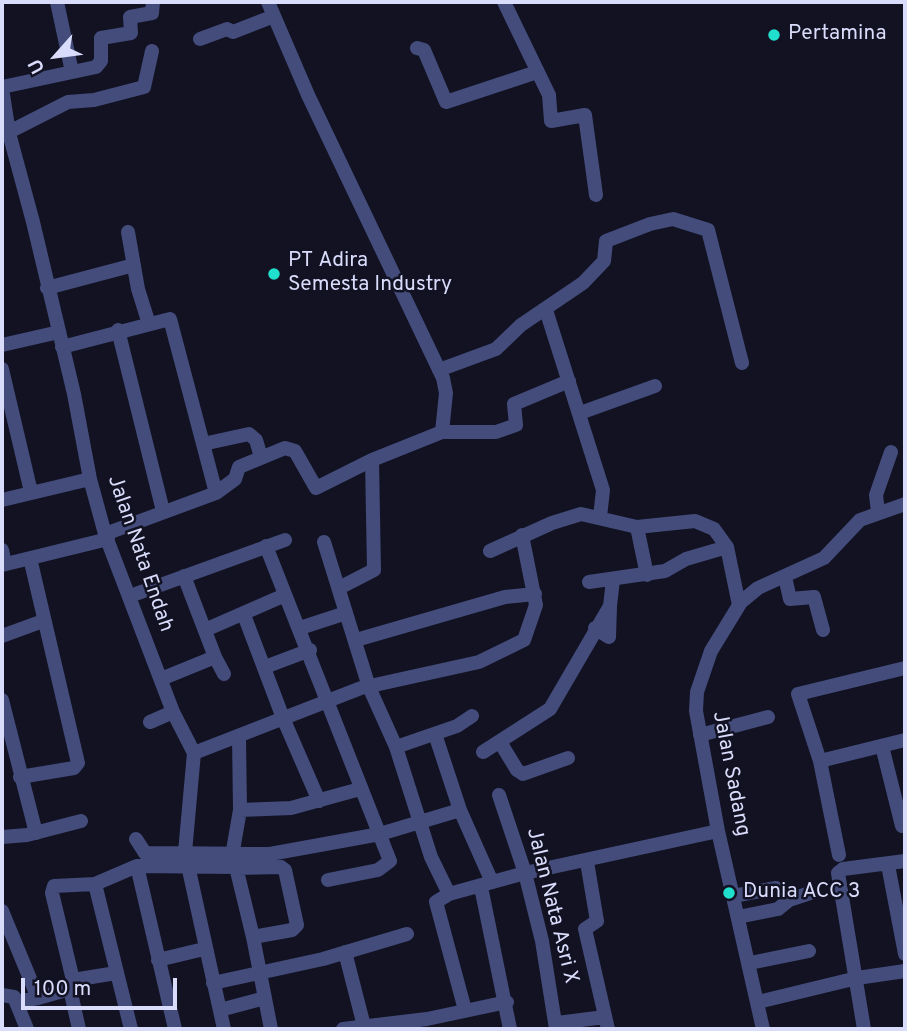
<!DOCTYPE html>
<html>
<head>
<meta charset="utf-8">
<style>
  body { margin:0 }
  #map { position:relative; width:907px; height:1031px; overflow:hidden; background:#121223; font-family:Overpass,sans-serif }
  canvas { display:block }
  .frame { position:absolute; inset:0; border:4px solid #d9dcfa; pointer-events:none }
  .north { position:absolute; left:21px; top:21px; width:70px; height:70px; -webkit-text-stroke:5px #121223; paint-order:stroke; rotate:242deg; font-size:19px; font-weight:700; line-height:28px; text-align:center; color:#d9dcfa }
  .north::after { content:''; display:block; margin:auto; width:24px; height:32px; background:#d9dcfa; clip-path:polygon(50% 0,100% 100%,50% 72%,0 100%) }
  .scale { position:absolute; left:21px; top:978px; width:156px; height:32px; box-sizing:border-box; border:4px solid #d9dcfa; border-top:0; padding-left:9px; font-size:21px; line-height:24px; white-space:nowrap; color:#d9dcfa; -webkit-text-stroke:5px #121223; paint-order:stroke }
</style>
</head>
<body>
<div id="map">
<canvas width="907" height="1031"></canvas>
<div class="frame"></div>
<div class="north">U</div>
<div class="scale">100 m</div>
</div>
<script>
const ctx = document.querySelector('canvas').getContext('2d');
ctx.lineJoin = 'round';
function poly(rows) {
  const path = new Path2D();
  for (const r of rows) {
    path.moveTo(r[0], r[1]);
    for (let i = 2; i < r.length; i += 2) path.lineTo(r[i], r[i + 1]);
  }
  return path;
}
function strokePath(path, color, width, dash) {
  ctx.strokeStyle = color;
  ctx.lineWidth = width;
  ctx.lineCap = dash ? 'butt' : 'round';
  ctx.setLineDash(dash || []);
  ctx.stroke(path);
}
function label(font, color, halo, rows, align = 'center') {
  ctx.font = font + ' Overpass,sans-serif';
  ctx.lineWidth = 5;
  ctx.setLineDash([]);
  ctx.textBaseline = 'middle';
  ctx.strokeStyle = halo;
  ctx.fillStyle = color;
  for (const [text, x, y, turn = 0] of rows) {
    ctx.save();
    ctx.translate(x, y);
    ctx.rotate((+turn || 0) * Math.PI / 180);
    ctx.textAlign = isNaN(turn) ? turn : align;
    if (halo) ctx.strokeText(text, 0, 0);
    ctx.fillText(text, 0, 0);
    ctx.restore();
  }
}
const minor = poly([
  [57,2,72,72],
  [268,2,308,95,443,378,446,393,442,432],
  [504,2,549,95,551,121,585,115,596,195],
  [200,39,227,29,233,32,274,16],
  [417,48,424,50,446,102,537,72],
  [2,87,96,67,101,61,101,38,131,33,130,17,152,13,153,2],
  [2,88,9,133,33,222,74,394,90,479,105,534,173,712,194,753,185,852,224,1029],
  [3,135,68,102,94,100,144,87,152,51],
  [128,232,138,289,149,324],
  [47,288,134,265],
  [546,310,603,490,600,517],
  [118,330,163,511],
  [2,345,59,332],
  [62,347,170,319,216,493,105,534],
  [2,369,31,492],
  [439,370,496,349,521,325,583,283,604,261,606,241,650,224,673,219,708,230,742,363],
  [580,413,655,386],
  [203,444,249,434,256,440,261,457],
  [216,493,235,479,239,467,285,448,295,451,316,488,372,460,442,432,496,432,516,425,514,404,569,381],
  [2,500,90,479],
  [878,512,876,495,891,452],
  [637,527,647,575],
  [324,542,369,687,396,747,431,857,449,894,436,902,465,1010],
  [266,546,390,861,378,870,328,880],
  [2,550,5,564],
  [490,551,552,523,581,514,637,527,695,521,714,529,727,547,739,605],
  [2,565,108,539],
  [785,577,790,599,814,597,823,630],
  [589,582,665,571,686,559,727,547],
  [339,588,374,570,372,460],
  [130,596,285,540],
  [244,615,283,718,319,801],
  [300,628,346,613],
  [595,628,609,637,610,607],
  [205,630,285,595],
  [2,636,43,621],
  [356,640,505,597,535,594],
  [215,657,224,674],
  [265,667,310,650],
  [161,679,215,657,184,576],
  [2,700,36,833],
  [150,722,173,712],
  [435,734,460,810,492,882],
  [700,735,768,717],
  [500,742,517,770,523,774,568,758],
  [882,746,902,826],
  [396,747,457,726,472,716],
  [483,752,550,709,610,606,613,580],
  [194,753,361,688,479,662,524,640,536,605,522,535],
  [820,761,905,740],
  [20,777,74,768,78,763,30,558],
  [499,795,525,873,542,941,556,1029],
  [240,810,291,808,360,789],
  [2,837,27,835,81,821],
  [136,839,145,853,270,854,380,834,460,810],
  [839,855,820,761,798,694,905,668],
  [232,856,240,810,239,737],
  [587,862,597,921,585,929,608,1029],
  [888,865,905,954],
  [137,866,175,1029],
  [237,868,281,867,285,870,297,925,292,930,253,937],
  [95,884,131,1029],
  [481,887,510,1029],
  [449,894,525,873,718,831],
  [733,896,776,888],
  [2,911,38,998,17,1002],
  [738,917,778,909,789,900,810,893],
  [345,952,364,1026],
  [158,960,204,949],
  [750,963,809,951],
  [73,980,52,893,54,886,95,884,137,866,236,867,253,937,271,1029],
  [213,983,323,959,407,934],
  [70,989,79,1029],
  [2,995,14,997,27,1029],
  [38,998,70,989,73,980,116,973],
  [758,1002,857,978,905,971],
  [220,1010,265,998],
  [557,1023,605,1017],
  [343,1029,427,1019,507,1002],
  [763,1029,718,831,696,711,697,692,711,651,741,602,758,588,824,558,860,520,905,504],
  [864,1029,838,873,843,869,905,861]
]);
const markers = [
  [774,35,7,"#20dfcc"],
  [274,274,7,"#20dfcc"],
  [729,893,7,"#20dfcc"]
];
const poiNames = [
  ["Pertamina",788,35],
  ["PT Adira",288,262],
  ["Semesta Industry",288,286],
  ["Dunia ACC 3",743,893]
];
const streetNames = [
  ["Jalan Nata Endah",139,554,71],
  ["Jalan Sadang",730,774,79],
  ["Jalan Nata Asri X",551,906,76]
];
strokePath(minor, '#434c7b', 14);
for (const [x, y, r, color] of markers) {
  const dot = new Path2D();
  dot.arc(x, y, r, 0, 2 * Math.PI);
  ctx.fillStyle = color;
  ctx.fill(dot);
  strokePath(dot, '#121223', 2.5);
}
label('21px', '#d9dcfa', '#121223', poiNames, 'left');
label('21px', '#d9dcfa', '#121223', streetNames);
</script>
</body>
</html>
